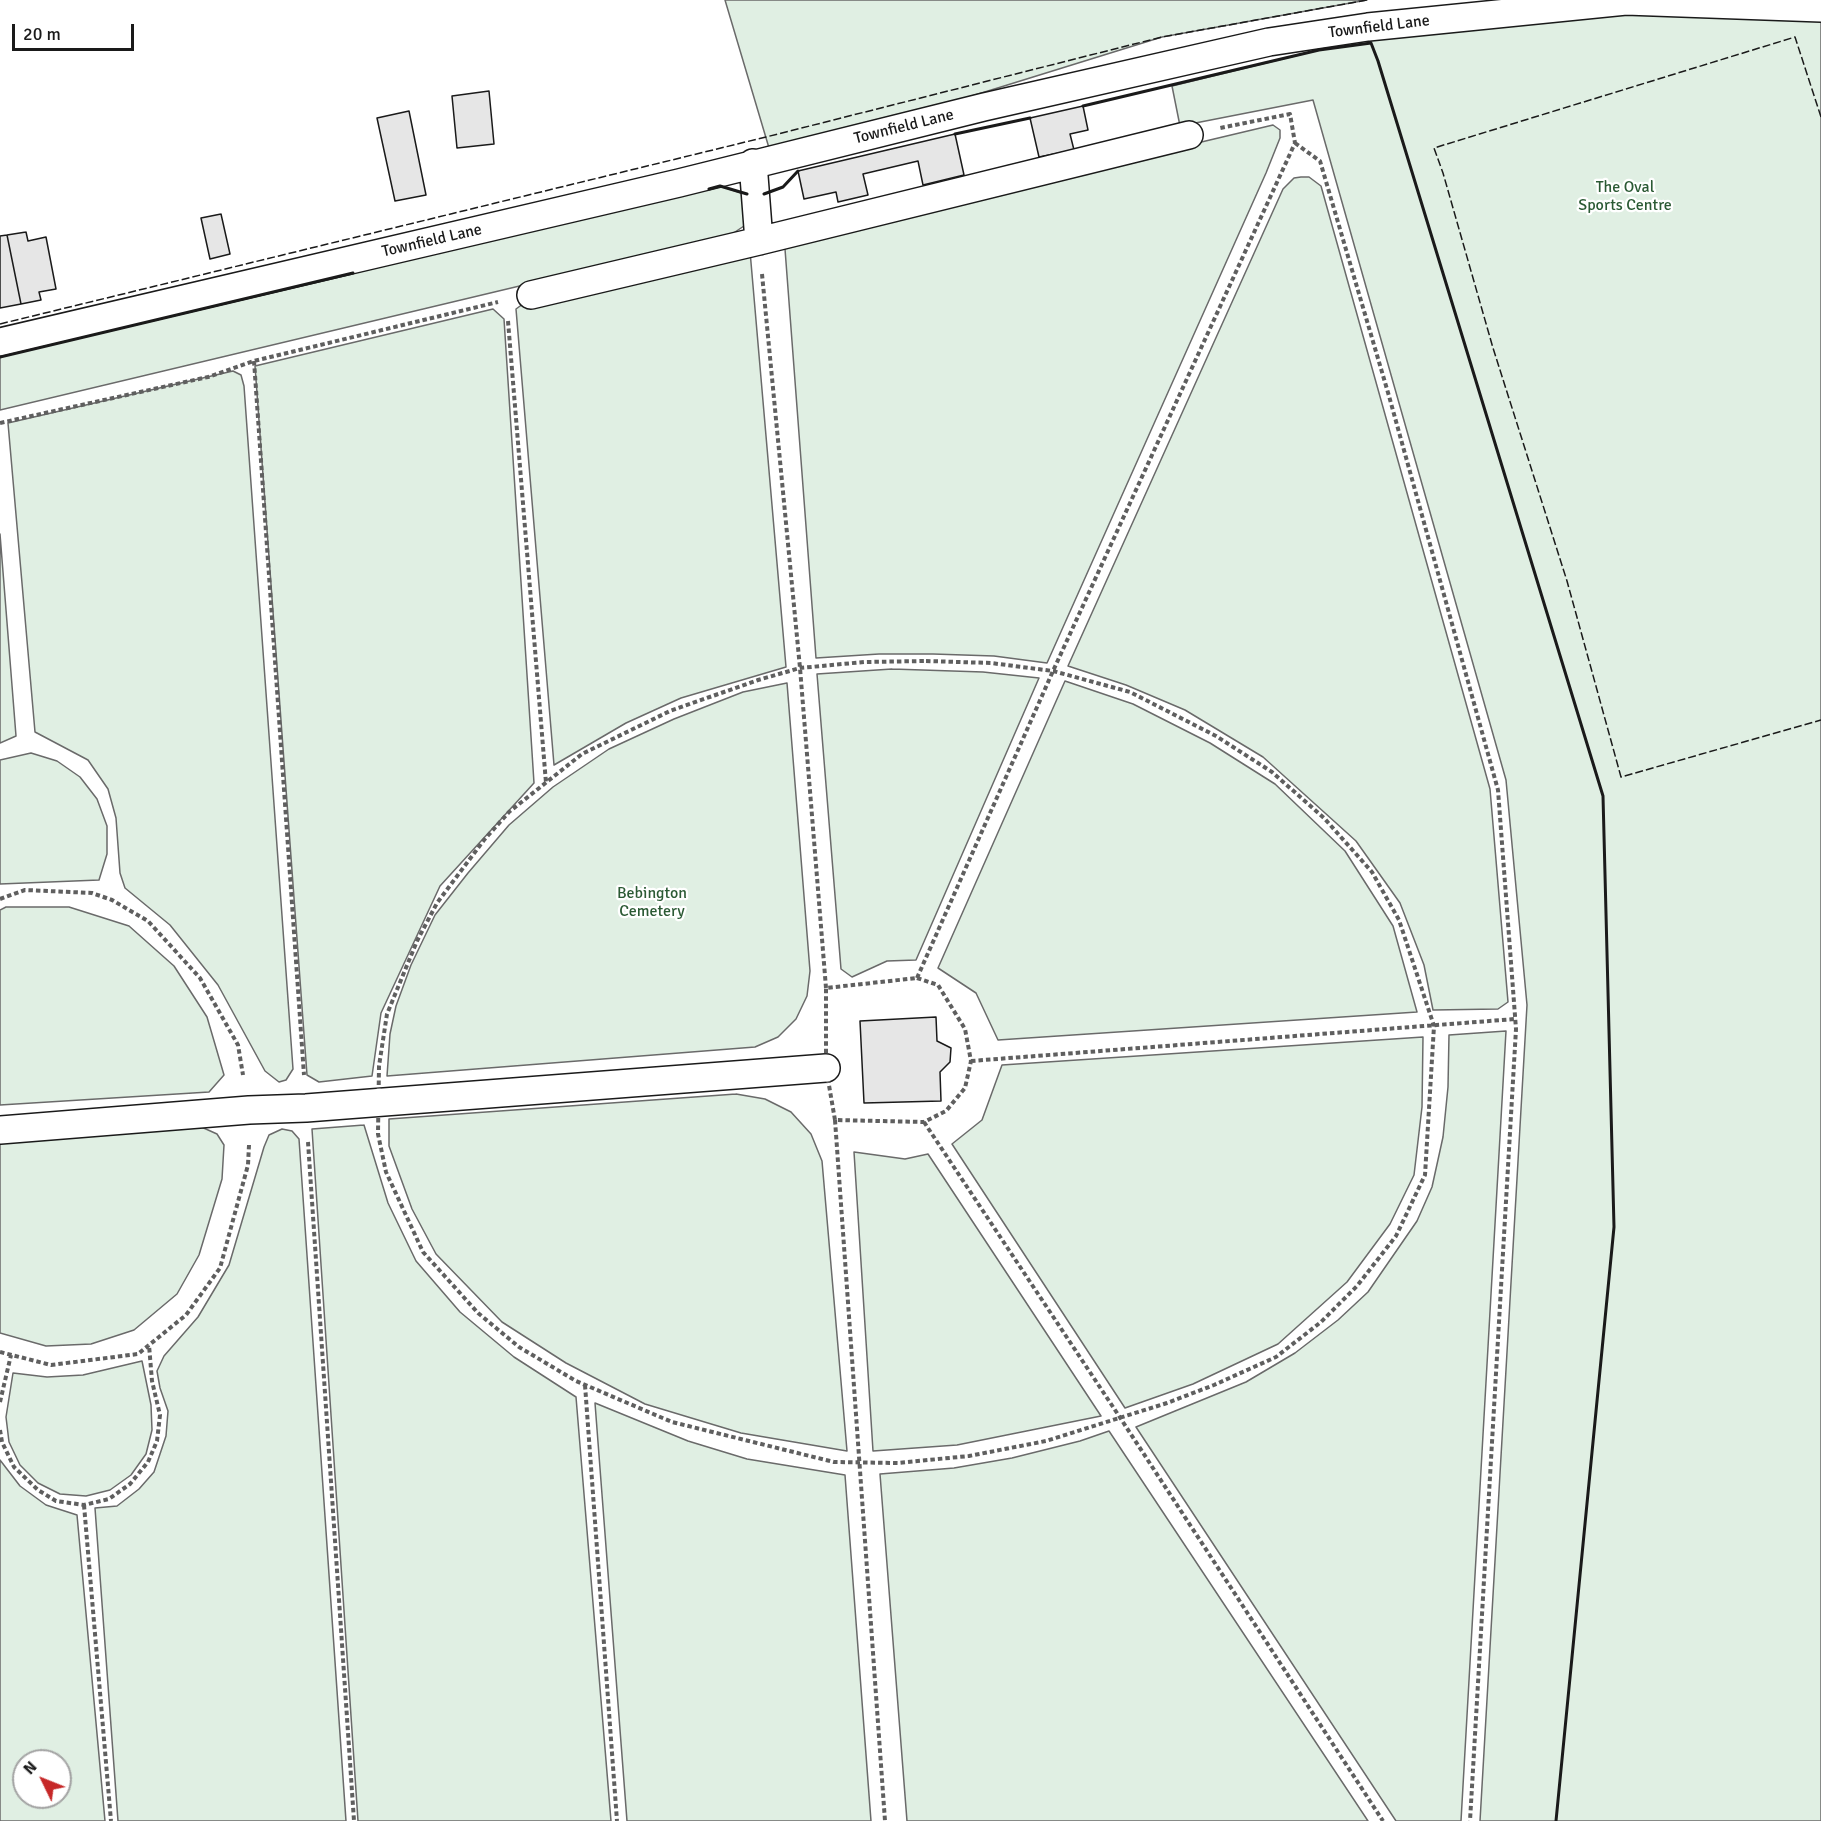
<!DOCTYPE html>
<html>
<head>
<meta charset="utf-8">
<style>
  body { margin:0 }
  #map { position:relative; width:1821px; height:1821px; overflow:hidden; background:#fff; font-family:Signika,sans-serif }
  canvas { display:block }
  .north { position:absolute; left:12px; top:1749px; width:60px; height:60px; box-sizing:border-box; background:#fff; border:2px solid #a3a3a3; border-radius:50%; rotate:313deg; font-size:16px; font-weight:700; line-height:24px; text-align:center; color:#1a1a1a }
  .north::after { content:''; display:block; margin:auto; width:21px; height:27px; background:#c62828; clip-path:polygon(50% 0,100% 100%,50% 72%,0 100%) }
  .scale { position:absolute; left:12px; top:24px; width:122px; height:27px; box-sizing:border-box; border:3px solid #1a1a1a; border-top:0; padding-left:8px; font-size:18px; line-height:21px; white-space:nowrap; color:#1a1a1a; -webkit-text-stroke:4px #fff; paint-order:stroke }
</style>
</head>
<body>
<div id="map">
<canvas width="1821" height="1821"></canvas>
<div class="north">N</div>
<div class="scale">20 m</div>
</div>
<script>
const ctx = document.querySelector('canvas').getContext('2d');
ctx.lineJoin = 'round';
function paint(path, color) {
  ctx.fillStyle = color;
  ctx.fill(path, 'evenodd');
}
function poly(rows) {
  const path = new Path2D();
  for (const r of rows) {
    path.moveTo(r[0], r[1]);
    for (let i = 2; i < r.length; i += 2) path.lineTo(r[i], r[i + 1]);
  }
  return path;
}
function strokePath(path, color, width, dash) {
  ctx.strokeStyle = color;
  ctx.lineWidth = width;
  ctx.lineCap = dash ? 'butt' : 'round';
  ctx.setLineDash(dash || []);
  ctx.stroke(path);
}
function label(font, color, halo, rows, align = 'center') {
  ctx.font = font + ' Signika,sans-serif';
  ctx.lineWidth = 4.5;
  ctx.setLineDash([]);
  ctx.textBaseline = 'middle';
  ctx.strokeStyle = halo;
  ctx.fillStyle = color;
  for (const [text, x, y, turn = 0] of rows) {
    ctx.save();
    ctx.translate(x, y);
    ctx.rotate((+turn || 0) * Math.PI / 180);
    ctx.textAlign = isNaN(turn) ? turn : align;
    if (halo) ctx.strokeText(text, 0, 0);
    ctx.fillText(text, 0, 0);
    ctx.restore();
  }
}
const green = poly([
  [725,0,1367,0,1162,37,772,158,725,0],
  [1598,0,1821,8,1821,1821,1480,1821,1527,1005,1506,780,1313,100,1180,126,1172,86,1319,50,1371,43,1368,27,1598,0],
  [1273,125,1280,130,1280,138,1266,173,1047,663,994,656,933,654,879,654,816,658,785,249,793,239,1273,125],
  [1301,177,1309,177,1321,186,1490,789,1508,1002,1498,1009,1433,1010,1424,965,1400,903,1356,841,1263,757,1185,710,1126,685,1068,666,1283,189,1294,178,1301,177],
  [720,186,744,194,747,224,729,236,0,410,0,357,720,186],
  [750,251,786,667,681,698,626,723,554,765,516,309,527,301,750,251],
  [493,309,504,319,534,783,440,886,381,1013,372,1076,319,1082,307,1075,255,366,493,309],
  [233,371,241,375,244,386,293,1069,286,1080,279,1082,265,1071,218,985,170,925,125,888,120,873,116,818,108,789,88,760,35,732,8,423,233,371],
  [0,534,16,736,0,743,0,534],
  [892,669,983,672,1039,678,916,960,887,961,852,977,841,969,817,674,892,669],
  [1065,681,1133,704,1210,743,1275,784,1345,851,1393,926,1417,1012,998,1040,976,993,938,968,1065,681],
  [787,683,810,971,807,996,796,1019,778,1037,755,1047,387,1076,390,1034,396,1006,411,965,435,915,468,873,509,825,553,787,609,749,674,719,743,692,787,683],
  [31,753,57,761,80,777,97,799,107,826,107,854,99,880,0,884,0,760,31,753],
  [6,907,69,907,129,926,174,966,207,1017,224,1075,209,1092,0,1105,0,910,6,907],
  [1506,1031,1461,1821,1396,1821,1136,1427,1246,1382,1295,1353,1338,1320,1368,1292,1417,1221,1432,1187,1443,1137,1448,1087,1449,1035,1506,1031],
  [1423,1037,1422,1107,1414,1175,1390,1224,1347,1282,1278,1344,1193,1384,1125,1408,952,1144,982,1120,1002,1065,1423,1037],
  [736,1094,765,1099,791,1112,811,1134,822,1161,847,1451,741,1433,645,1404,566,1363,502,1322,436,1254,412,1209,389,1146,389,1119,736,1094],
  [197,1125,217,1134,224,1145,222,1179,199,1255,177,1294,134,1330,91,1344,46,1346,0,1333,0,1139,197,1125],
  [364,1125,388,1203,416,1261,460,1312,514,1357,576,1397,611,1821,358,1821,312,1129,364,1125],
  [282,1129,292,1131,299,1139,346,1821,118,1821,95,1508,117,1506,139,1489,154,1472,166,1436,168,1411,160,1388,157,1371,164,1356,198,1317,229,1265,264,1147,269,1135,282,1129],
  [854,1152,905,1159,928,1154,1101,1416,957,1445,873,1451,854,1152],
  [142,1361,151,1405,152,1430,146,1454,131,1475,110,1490,86,1496,60,1494,38,1483,20,1465,9,1442,6,1417,13,1373,47,1377,83,1375,142,1361],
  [595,1403,688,1441,747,1459,845,1475,871,1821,627,1821,595,1403],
  [1109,1431,1368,1821,907,1821,880,1474,954,1468,1012,1458,1080,1441,1109,1431],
  [0,1460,20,1486,46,1505,77,1515,105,1821,0,1821,0,1460],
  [24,1761,60,1761,60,1797,24,1797,24,1761]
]);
const building = poly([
  [489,91,494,144,457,148,452,96,489,91],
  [1083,106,1088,130,1070,134,1074,150,1039,157,1030,118,1083,106],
  [409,111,426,195,395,201,377,118,409,111],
  [955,134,964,175,923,185,918,161,863,174,868,195,838,202,836,192,804,199,798,171,955,134],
  [221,214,230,254,210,259,201,218,221,214],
  [26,232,28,241,46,237,56,289,39,292,41,300,21,304,7,235,26,232],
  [7,235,21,304,0,308,0,236,7,235],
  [936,1017,937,1041,951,1048,950,1062,940,1072,941,1101,864,1103,860,1021,936,1017]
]);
const path = poly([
  [1295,143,1320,161,1389,396,1498,790,1516,1029,1470,1821],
  [762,274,800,668,826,988],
  [508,321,546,783],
  [254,361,304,1075],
  [0,423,208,377,254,361,498,302],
  [926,661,991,663,1053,671,1130,692,1216,736,1272,772,1324,818,1372,872,1399,920,1434,1026,1425,1175,1396,1236,1357,1286,1321,1322,1276,1357,1214,1385,1167,1403,1046,1441,969,1456,898,1463,834,1462,672,1422,576,1381,519,1347,478,1313,423,1252,386,1172,378,1134,379,1066,387,1014,417,941,437,903,484,840,509,812,582,754,670,711,758,680,800,668,864,662,926,661],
  [0,899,25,890,92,893,112,900,148,921,200,978,238,1045,243,1075],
  [917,978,1053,671,1295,143,1290,114,1220,128],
  [917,978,938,985,965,1029,971,1061,965,1088,946,1111,924,1122,835,1120,826,1068,826,988,917,978],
  [971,1061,1515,1019],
  [835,1120,885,1821],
  [924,1122,1121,1419,1383,1821],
  [308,1142,354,1821],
  [0,1352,51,1365,138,1354,186,1315,220,1268,248,1165,249,1145],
  [585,1385,617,1821],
  [0,1402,11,1355],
  [0,1430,2,1442,14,1467,38,1490,56,1501,84,1505,109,1499,130,1484,148,1462,157,1441,160,1415,152,1381,149,1345],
  [84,1505,111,1821]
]);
const pedestrian = poly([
  [753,163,759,241],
  [531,295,759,241,1189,135],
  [0,342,679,183,984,107,1269,42,1368,27,1626,1,1821,8],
  [0,1130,249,1110,306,1108,826,1068]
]);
const fence = poly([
  [1821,117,1795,37,1434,148,1443,173,1493,348,1567,581,1621,777,1821,720],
  [0,324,766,137,1162,37,1367,0]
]);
const wall = poly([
  [1083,106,1319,50,1371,43,1378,61,1603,796,1614,1227,1556,1821],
  [955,134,1030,118],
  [709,189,720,186,747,194],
  [764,194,783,187,798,171],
  [0,357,353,273]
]);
const streetNames = [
  ["Townfield Lane",1379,27,-7],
  ["Townfield Lane",904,127,-14],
  ["Townfield Lane",432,241,-13]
];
const parkNames = [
  ["The Oval",1625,188],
  ["Sports Centre",1625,206],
  ["Bebington",652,894],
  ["Cemetery",652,912]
];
paint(green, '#e0efe3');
strokePath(green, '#6a6a6a', 1.5);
paint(building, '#e6e6e6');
strokePath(building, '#1a1a1a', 1.5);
strokePath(pedestrian, '#1a1a1a', 30);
strokePath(path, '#5f5f5f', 4, [4.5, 3]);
strokePath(pedestrian, '#fff', 27);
strokePath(fence, '#1a1a1a', 1.5, [8, 3]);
strokePath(wall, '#1a1a1a', 3);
label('16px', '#1a1a1a', '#fff', streetNames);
label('16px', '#2b5a34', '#fff', parkNames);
</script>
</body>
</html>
